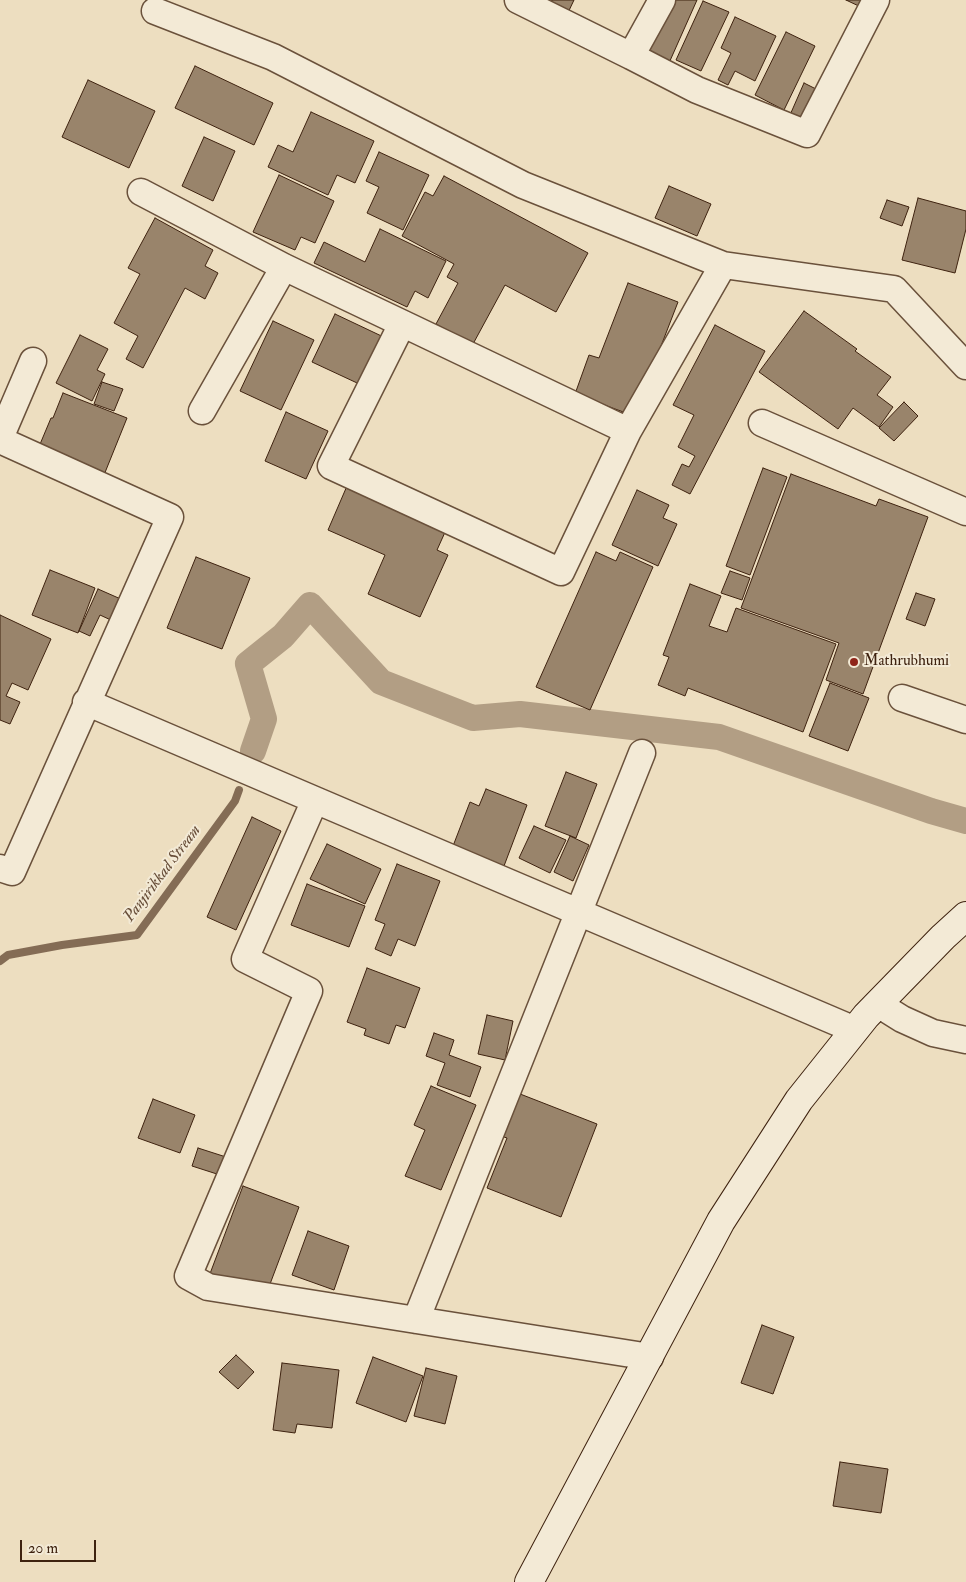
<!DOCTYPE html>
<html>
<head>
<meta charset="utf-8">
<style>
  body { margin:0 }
  #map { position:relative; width:966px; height:1582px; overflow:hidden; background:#eddec0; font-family:"IM FELL Double Pica",serif }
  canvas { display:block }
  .scale { position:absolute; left:20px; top:1540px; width:76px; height:22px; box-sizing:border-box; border:2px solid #3e220f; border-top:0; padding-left:6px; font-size:15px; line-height:18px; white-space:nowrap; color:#3e220f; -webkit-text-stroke:4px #f3ead6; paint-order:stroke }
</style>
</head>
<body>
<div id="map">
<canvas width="966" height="1582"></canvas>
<div class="scale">20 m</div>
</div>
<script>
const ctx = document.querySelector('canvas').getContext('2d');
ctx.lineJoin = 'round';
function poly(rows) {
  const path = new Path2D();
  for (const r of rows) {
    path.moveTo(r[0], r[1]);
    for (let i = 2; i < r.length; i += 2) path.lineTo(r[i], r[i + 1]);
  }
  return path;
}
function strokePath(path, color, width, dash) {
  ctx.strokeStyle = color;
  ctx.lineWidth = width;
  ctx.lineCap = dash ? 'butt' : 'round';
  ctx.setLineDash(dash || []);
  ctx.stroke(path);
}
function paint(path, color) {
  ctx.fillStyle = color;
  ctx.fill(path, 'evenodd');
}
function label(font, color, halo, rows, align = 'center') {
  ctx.font = font + ' "IM FELL Double Pica",serif';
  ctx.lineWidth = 4;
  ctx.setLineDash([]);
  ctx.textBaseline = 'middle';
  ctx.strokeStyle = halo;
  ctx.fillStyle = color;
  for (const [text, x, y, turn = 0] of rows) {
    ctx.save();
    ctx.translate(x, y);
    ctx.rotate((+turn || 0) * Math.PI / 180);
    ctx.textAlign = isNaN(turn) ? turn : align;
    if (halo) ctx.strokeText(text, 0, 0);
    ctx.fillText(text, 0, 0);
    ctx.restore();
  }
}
const stream = poly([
  [0,961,8,955,62,945,137,935,235,801,239,790]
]);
const canal = poly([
  [253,751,264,719,248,664,283,636,310,605,381,682,473,718,520,714,719,737,931,811,966,821]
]);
const building = poly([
  [552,0,574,0,564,21,546,12,552,0],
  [669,0,697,0,669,63,646,53,669,0],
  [846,0,867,0,863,8,846,0],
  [703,1,729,12,701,71,676,60,703,1],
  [735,17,776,36,755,81,735,71,728,85,718,80,731,53,721,48,735,17],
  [786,32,815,46,784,110,755,95,786,32],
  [195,66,273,103,254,145,175,108,195,66],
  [88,80,155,111,129,168,62,137,88,80],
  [804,83,820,91,806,122,790,115,804,83],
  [311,112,374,141,355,183,337,175,328,195,268,167,278,145,293,152,311,112],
  [204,137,235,151,213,201,182,186,204,137],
  [379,152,429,175,403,230,367,213,379,187,366,181,379,152],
  [279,175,334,201,315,243,301,237,295,250,253,232,279,175],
  [444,176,588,253,556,312,505,285,473,344,436,324,458,283,447,277,454,264,402,236,425,192,433,196,444,176],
  [669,186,711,204,697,236,655,218,669,186],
  [918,198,966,211,966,229,955,273,902,260,918,198],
  [887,200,909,207,902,226,880,218,887,200],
  [155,218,213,250,205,266,218,273,205,299,185,288,143,368,126,359,138,336,114,323,140,274,128,268,155,218],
  [380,229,446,261,428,298,415,291,407,307,314,263,324,242,365,262,380,229],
  [628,283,678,302,634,416,575,394,589,355,599,358,628,283],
  [804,311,857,349,855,351,891,377,877,395,893,407,879,427,853,408,838,429,759,372,804,311],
  [335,314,392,341,370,389,312,362,335,314],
  [273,321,314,340,281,410,240,391,273,321],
  [715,325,765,351,690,494,672,485,682,464,689,467,695,456,678,447,694,415,673,405,715,325],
  [80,335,108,349,97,370,105,374,92,401,56,383,80,335],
  [102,382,123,389,114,411,94,404,102,382],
  [63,393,127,418,104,475,38,449,51,418,53,418,63,393],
  [904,402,918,416,894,441,879,428,904,402],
  [286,412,328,431,306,479,265,461,286,412],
  [763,468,787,477,750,575,726,566,763,468],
  [791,474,876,506,879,499,928,517,863,694,826,680,839,643,741,608,791,474],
  [347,486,446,530,437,550,448,555,420,617,368,594,385,555,328,530,347,486],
  [637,490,669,505,663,518,677,524,658,566,612,545,637,490],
  [596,552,616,561,620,552,653,567,590,710,536,687,596,552],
  [196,557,250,578,222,649,167,628,196,557],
  [50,570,95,588,78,633,32,615,50,570],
  [730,571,750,578,742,600,721,593,730,571],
  [690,584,721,596,709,626,727,632,736,608,836,644,803,732,688,688,685,696,658,685,669,657,663,655,690,584],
  [98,589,123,600,113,621,100,615,90,636,79,631,98,589],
  [916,593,935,599,925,626,906,619,916,593],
  [0,615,51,639,28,690,12,683,6,696,20,702,10,724,0,720,0,615],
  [830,683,869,698,848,751,809,736,830,683],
  [566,772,597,784,576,838,545,826,566,772],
  [486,789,527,805,504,866,453,846,470,802,479,806,486,789],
  [252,817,281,831,236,930,207,917,252,817],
  [534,826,566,840,550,873,519,858,534,826],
  [570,836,589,845,573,881,554,872,570,836],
  [327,844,381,869,365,904,310,879,327,844],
  [397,864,440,881,415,946,398,939,391,956,375,949,385,924,375,920,397,864],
  [307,884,365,906,349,947,291,925,307,884],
  [367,968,420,988,405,1028,396,1025,389,1044,364,1035,366,1029,347,1022,367,968],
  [487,1015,513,1021,505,1060,478,1054,487,1015],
  [434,1033,454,1040,449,1055,481,1067,470,1097,437,1085,445,1063,426,1056,434,1033],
  [431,1086,476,1105,441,1190,405,1176,425,1130,414,1125,431,1086],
  [515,1092,597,1124,561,1217,487,1188,507,1138,498,1135,515,1092],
  [153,1099,195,1115,180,1153,138,1138,153,1099],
  [198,1148,226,1157,220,1175,192,1166,198,1148],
  [243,1186,299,1207,264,1300,208,1279,243,1186],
  [308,1231,349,1246,334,1290,292,1275,308,1231],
  [762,1325,794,1337,773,1394,741,1383,762,1325],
  [236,1355,254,1372,238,1389,219,1372,236,1355],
  [373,1357,423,1376,406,1422,356,1403,373,1357],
  [282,1363,339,1370,332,1428,297,1424,295,1433,273,1430,282,1363],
  [426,1368,457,1376,445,1424,414,1416,426,1368],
  [840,1462,888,1469,881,1513,833,1506,840,1462]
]);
const minor = poly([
  [518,0,631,56],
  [662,0,631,56,697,90,807,134,876,0],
  [155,11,273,57,523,185,723,265,894,289,966,366],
  [141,192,284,267,628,431,723,265],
  [402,324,331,466,561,572,628,431],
  [202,411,284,267],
  [762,423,966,512],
  [0,438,33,361],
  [0,440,170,517,12,872,0,868],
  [902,698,966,720],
  [86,702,315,800],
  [878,1004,902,1019,933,1033,966,1040],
  [416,1320,642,753],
  [650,1357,208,1287,188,1276,309,991,245,959,315,800,855,1030]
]);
const secondary = poly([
  [529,1582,721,1221,799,1100,866,1016,943,937,966,916]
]);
const markers = [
  [854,662,5,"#8f2418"]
];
const poiNames = [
  ["Mathrubhumi",864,662]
];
const waterNames = [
  ["Panjirikkad Stream",163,874,-53]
];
strokePath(stream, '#846c55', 8);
strokePath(canal, '#b29e84', 26);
paint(building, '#99846b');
strokePath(building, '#3e220f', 1);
strokePath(minor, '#6a513b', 29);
strokePath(secondary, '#3e220f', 30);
strokePath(minor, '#f3ead6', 26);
strokePath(secondary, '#f3ead6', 28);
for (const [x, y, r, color] of markers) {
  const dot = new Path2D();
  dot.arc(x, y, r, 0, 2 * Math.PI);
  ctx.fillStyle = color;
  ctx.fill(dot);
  strokePath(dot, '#f3ead6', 2);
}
label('15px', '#3e220f', '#f3ead6', poiNames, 'left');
label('italic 16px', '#674d38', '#f3ead6', waterNames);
</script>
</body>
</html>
